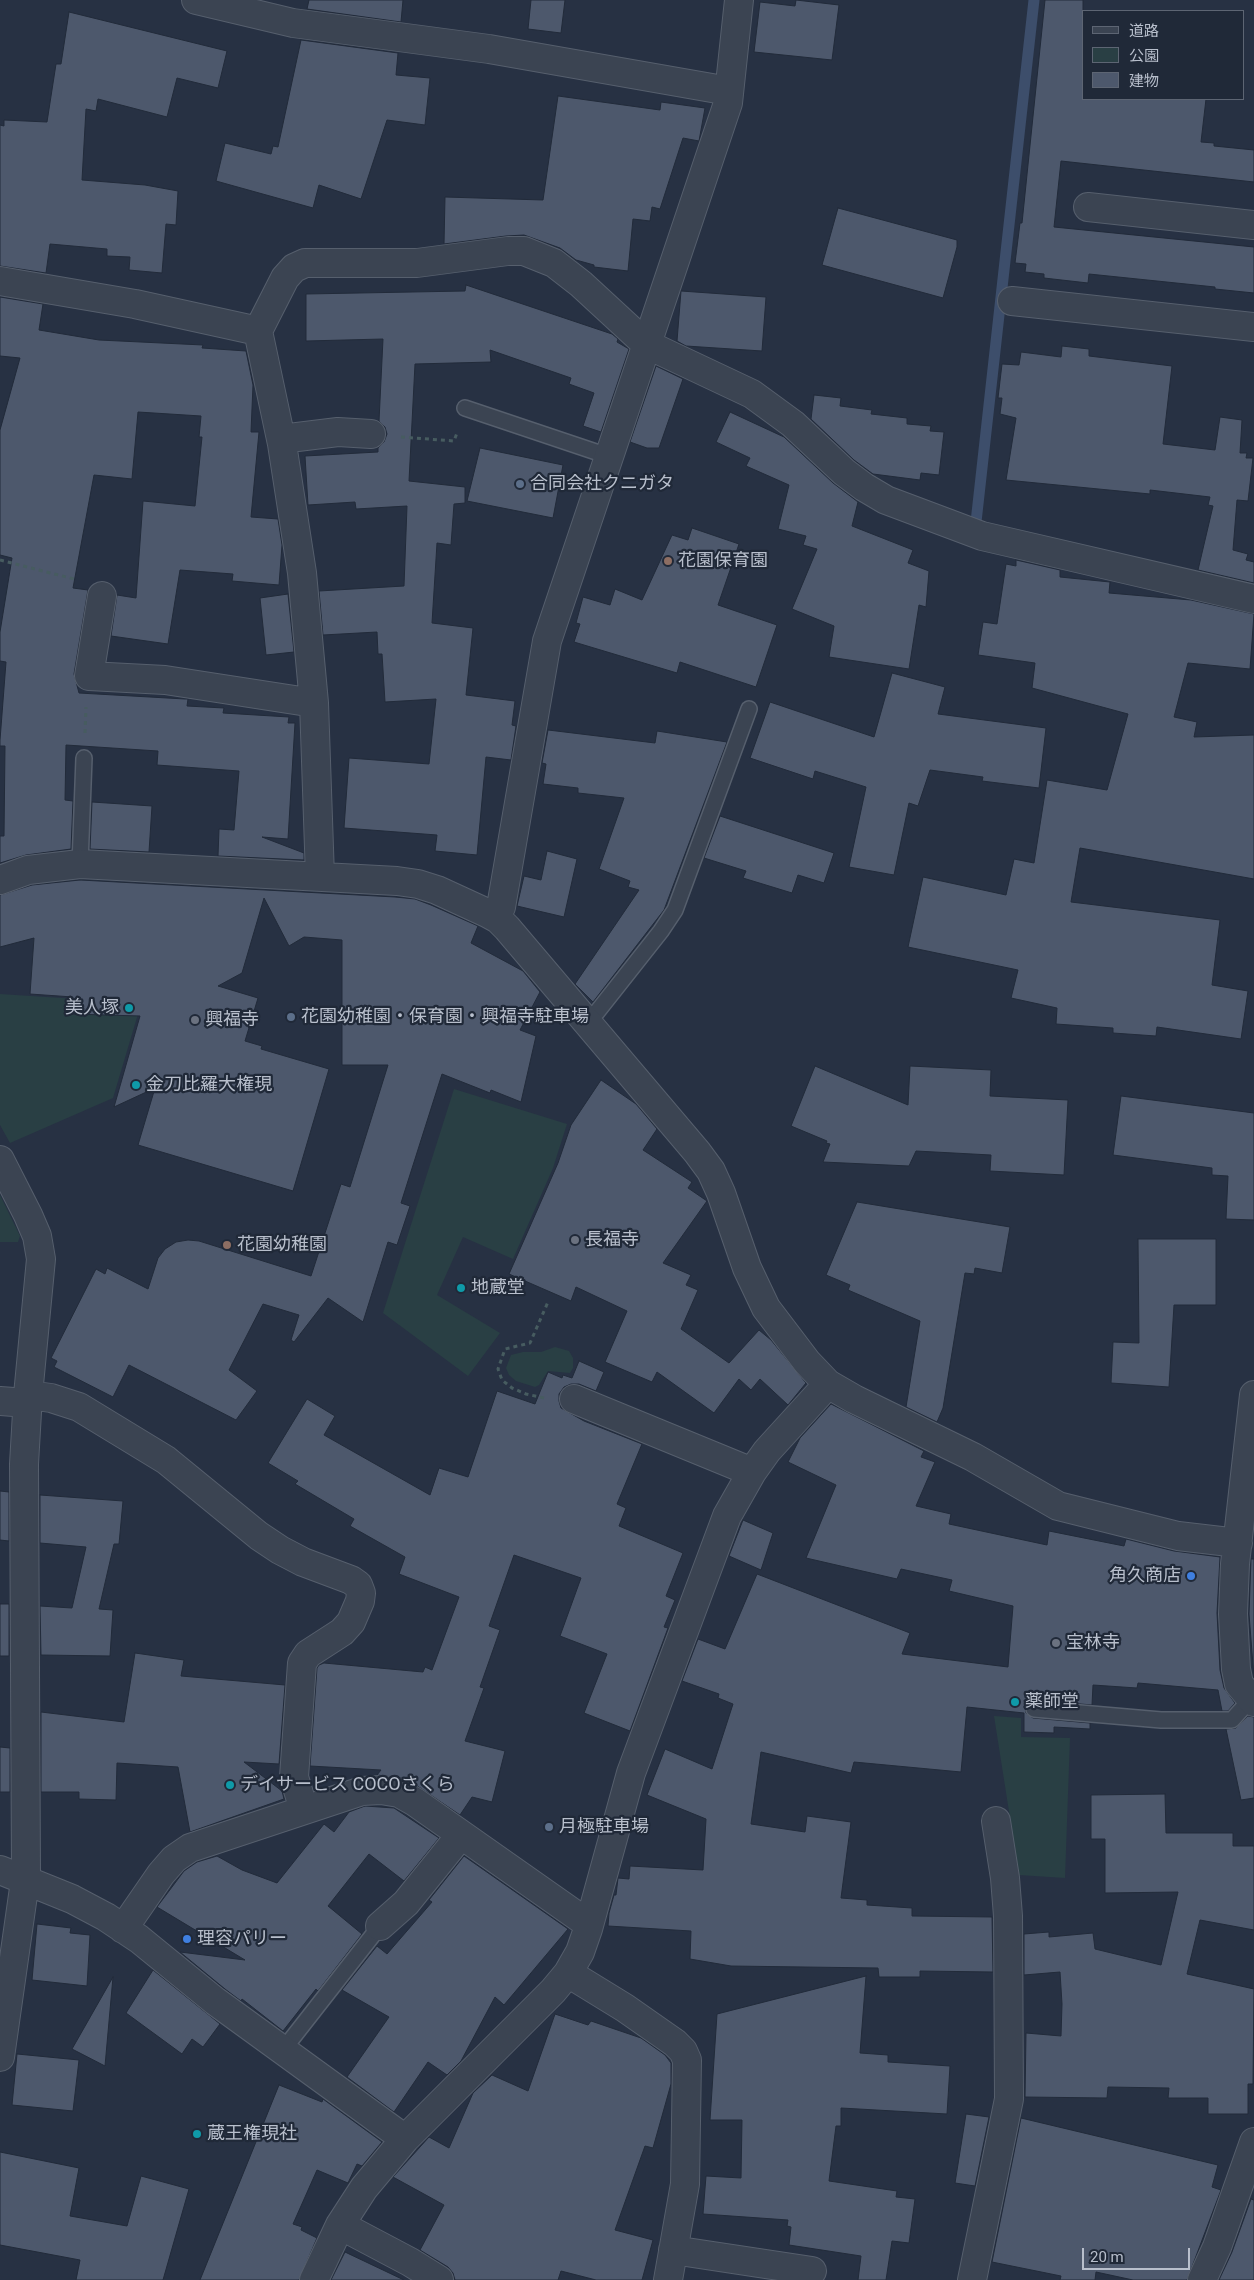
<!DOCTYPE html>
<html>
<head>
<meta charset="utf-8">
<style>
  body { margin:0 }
  #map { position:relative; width:1254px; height:2280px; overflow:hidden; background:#273143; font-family:Roboto,"Noto Sans JP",sans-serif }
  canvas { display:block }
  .legend { position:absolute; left:1082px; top:10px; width:162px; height:90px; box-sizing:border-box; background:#202938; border:1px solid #5d6573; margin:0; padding:6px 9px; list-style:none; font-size:15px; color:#b8bfcc }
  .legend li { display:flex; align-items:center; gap:10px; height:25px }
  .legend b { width:25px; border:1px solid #5d6573 }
  .scale { position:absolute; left:1082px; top:2248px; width:108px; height:22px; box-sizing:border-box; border:2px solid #b8bfcc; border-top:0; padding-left:6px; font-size:15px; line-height:18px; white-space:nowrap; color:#b8bfcc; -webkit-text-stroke:4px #202938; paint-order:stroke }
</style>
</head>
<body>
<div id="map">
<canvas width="1254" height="2280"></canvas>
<ul class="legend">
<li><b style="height:6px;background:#3b4452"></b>道路</li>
<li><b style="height:14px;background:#293f44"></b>公園</li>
<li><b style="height:14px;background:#4d586c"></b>建物</li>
</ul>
<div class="scale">20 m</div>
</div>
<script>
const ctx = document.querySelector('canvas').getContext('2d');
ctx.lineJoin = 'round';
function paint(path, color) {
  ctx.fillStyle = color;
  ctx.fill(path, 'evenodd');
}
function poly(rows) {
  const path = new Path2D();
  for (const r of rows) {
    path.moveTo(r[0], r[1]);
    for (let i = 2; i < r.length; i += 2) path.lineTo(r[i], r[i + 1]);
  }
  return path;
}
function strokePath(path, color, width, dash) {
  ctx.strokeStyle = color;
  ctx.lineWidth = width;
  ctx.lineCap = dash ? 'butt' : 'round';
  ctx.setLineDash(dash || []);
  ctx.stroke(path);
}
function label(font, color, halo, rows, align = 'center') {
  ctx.font = font + ' Roboto,"Noto Sans JP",sans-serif';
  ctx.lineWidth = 4.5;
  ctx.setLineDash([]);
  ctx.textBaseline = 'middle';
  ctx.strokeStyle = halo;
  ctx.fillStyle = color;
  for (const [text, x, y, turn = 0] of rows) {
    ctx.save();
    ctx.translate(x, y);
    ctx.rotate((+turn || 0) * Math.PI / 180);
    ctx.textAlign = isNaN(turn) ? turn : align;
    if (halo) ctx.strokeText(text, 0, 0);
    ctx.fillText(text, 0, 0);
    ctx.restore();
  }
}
const green = poly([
  [146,987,113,1098,10,1143,0,1125,0,994,93,1000],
  [454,1089,567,1124,553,1168,513,1259,463,1237,437,1295,500,1333,468,1376,383,1313],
  [0,1195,20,1236,18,1242,0,1242],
  [555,1347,569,1351,573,1358,573,1368,570,1373,548,1371,539,1385,535,1387,516,1381,509,1375,506,1368,511,1355,523,1352,541,1352],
  [994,1716,1021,1718,1021,1737,1070,1738,1065,1878,1019,1875]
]);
const stream = poly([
  [976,522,1034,0]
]);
const building = poly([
  [309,0,403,0,401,22,307,9,309,0],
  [531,0,565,0,561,33,528,29,531,0],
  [796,0,839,5,832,60,754,52,760,2,795,6,796,0],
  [1045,0,1083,0,1083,99,1206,99,1201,142,1214,143,1214,146,1254,150,1254,182,1061,161,1054,227,1254,247,1254,293,1215,289,1215,287,1089,274,1088,283,1044,278,1044,274,1025,272,1026,264,1015,263,1020,223,1022,223,1045,0],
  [69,12,227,51,218,88,177,78,167,117,98,99,96,111,86,109,82,180,145,185,178,191,176,225,166,224,162,273,129,270,130,257,107,256,107,249,50,244,46,273,0,266,0,125,4,126,4,120,47,122,56,64,61,64,69,12],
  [301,40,398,53,396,75,430,78,425,125,387,120,361,199,319,185,313,208,216,181,225,143,271,154,273,146,278,147,301,40],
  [558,96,660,110,661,102,705,108,699,141,683,138,660,209,652,207,650,221,633,219,628,271,594,267,594,265,576,260,560,248,524,235,506,236,444,244,445,197,543,200,558,96],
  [838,208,957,240,957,247,943,298,822,265,838,208],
  [466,285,612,334,618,339,617,342,629,349,601,432,583,426,594,393,569,384,571,378,490,350,491,362,415,364,409,481,465,487,465,503,454,504,451,545,437,543,432,623,473,628,466,695,515,701,512,725,516,726,511,760,486,757,477,855,435,851,437,835,344,828,349,758,429,764,436,699,385,702,382,654,378,654,377,632,323,635,319,591,404,586,407,506,356,509,355,502,308,505,305,456,378,452,378,448,384,442,387,434,385,427,379,421,383,339,306,341,306,294,465,291,466,285],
  [681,291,766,297,762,351,686,346,677,341,681,291],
  [0,297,43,304,39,330,99,340,203,345,202,348,246,351,253,385,251,432,259,432,251,517,278,519,282,545,279,585,232,581,233,574,180,570,168,644,111,636,117,595,136,598,143,501,195,506,202,437,199,437,201,416,138,412,132,479,94,475,73,588,88,590,74,674,79,693,185,699,188,699,187,706,224,708,223,713,289,717,288,723,295,723,288,839,262,837,304,853,304,860,218,856,219,829,234,830,239,771,157,765,158,751,66,745,65,800,73,801,71,849,26,855,0,863,0,836,4,836,5,746,0,746,0,740,6,662,0,661,0,632,12,558,0,555,0,430,20,358,0,356,0,297],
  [1062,346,1089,349,1089,356,1172,366,1163,444,1215,450,1220,417,1242,420,1240,453,1247,453,1246,458,1253,458,1248,501,1237,500,1233,550,1248,554,1246,560,1254,562,1254,583,1198,570,1213,506,1208,505,1210,497,1150,490,1150,494,1006,480,1016,418,1000,414,1002,398,998,398,1002,364,1019,365,1021,352,1061,357,1062,346],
  [656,366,683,379,659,448,647,448,630,442,656,366],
  [814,395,841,398,840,406,872,410,871,414,907,418,907,424,931,426,930,431,944,432,939,475,921,473,920,480,873,474,854,460,811,419,814,395],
  [730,412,784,437,833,483,858,502,852,526,913,550,908,563,929,571,926,607,919,605,909,669,829,657,834,626,792,609,817,549,803,545,806,536,778,529,789,485,746,466,750,458,716,442,730,412],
  [480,448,563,465,553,518,467,501,480,448],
  [692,528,739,544,718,605,777,625,756,687,680,662,677,673,574,642,580,624,576,623,583,597,610,605,615,589,642,600,672,535,688,540,692,528],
  [1016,560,1060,570,1060,577,1110,582,1109,593,1191,600,1254,614,1250,669,1188,663,1174,717,1197,722,1194,737,1254,735,1254,879,1080,848,1071,902,1220,920,1212,985,1248,991,1241,1039,1157,1027,1156,1036,1113,1033,1113,1028,1056,1024,1057,1008,1011,998,1018,970,908,947,923,877,1006,895,1014,859,1034,863,1047,780,1107,790,1128,714,1032,688,1035,663,978,655,983,622,997,624,1006,564,1016,566,1016,560],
  [288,594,294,652,266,655,260,598,288,594],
  [892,673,945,687,938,714,1046,728,1039,788,982,781,983,777,930,770,918,806,909,803,894,875,849,867,866,787,815,771,813,779,750,758,770,702,874,737,892,673],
  [548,730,655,743,657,731,727,742,664,910,593,1002,575,984,639,890,628,887,630,881,599,869,624,798,578,793,578,788,543,784,546,764,542,763,548,730],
  [92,802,152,806,149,852,90,849,92,802],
  [720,816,834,853,824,883,798,875,792,893,743,878,746,871,704,858,720,816],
  [547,851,577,859,564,917,517,906,524,876,541,880,547,851],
  [80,880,395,897,415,899,431,905,478,926,471,943,523,971,540,992,520,1030,536,1036,521,1102,491,1090,490,1093,442,1074,401,1203,410,1206,397,1245,388,1242,363,1322,328,1298,294,1342,291,1340,299,1315,263,1304,229,1370,257,1391,236,1420,129,1365,113,1397,54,1367,57,1361,51,1358,96,1269,105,1274,107,1268,148,1289,158,1258,165,1249,176,1242,188,1240,199,1241,311,1276,341,1184,350,1187,388,1065,342,1065,342,940,304,937,289,946,264,898,242,973,218,986,258,998,245,1041,262,1046,261,1049,329,1069,293,1191,138,1145,155,1088,114,1107,140,1016,72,1014,73,997,30,994,34,938,0,947,0,895,32,885,80,880],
  [815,1066,908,1105,910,1066,991,1070,990,1096,1068,1100,1064,1175,990,1171,991,1155,916,1151,909,1166,823,1162,830,1144,826,1143,827,1141,791,1126,815,1066],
  [601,1080,636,1104,657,1129,643,1150,692,1182,688,1188,707,1201,663,1263,691,1275,686,1285,698,1290,681,1329,729,1363,759,1330,771,1340,806,1383,788,1405,760,1379,751,1390,739,1379,714,1413,657,1372,652,1382,605,1362,627,1311,576,1287,571,1301,509,1274,558,1163,571,1125,601,1080],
  [1121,1096,1254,1113,1254,1220,1226,1219,1228,1176,1212,1175,1212,1168,1113,1155,1121,1096],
  [857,1202,1010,1227,1002,1273,975,1268,974,1274,965,1273,943,1408,937,1422,906,1407,920,1321,848,1290,850,1285,826,1275,857,1202],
  [1138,1239,1216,1239,1216,1305,1174,1305,1169,1387,1111,1383,1113,1342,1139,1343,1138,1239],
  [579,1361,604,1372,596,1391,579,1384,571,1384,564,1387,559,1394,559,1401,561,1408,584,1421,642,1444,617,1504,626,1508,619,1526,683,1553,666,1596,675,1600,664,1627,668,1628,630,1731,584,1713,607,1654,560,1636,581,1578,514,1555,489,1626,500,1630,480,1687,484,1688,465,1741,505,1751,492,1802,472,1797,460,1815,407,1779,377,1775,381,1770,310,1766,317,1668,319,1665,324,1663,423,1672,425,1667,432,1670,459,1597,399,1574,405,1557,350,1526,354,1519,295,1484,298,1481,268,1463,307,1399,335,1416,324,1435,430,1495,439,1468,468,1477,497,1391,535,1404,548,1372,562,1378,563,1375,572,1378,579,1361],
  [831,1404,924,1451,921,1457,935,1462,916,1506,951,1514,949,1524,1047,1545,1049,1531,1124,1546,1126,1539,1174,1551,1220,1557,1217,1613,1220,1670,1224,1688,1235,1703,1228,1711,1222,1711,1218,1690,1138,1683,1137,1688,1093,1685,1092,1705,1035,1700,1030,1701,1025,1708,1026,1713,1033,1718,1090,1723,1090,1729,1054,1727,1054,1733,1024,1732,1024,1713,967,1707,961,1772,854,1762,851,1773,761,1752,751,1824,805,1832,807,1816,851,1822,841,1898,867,1900,867,1905,912,1908,912,1916,992,1917,993,1972,920,1971,920,1977,879,1977,878,1968,731,1966,690,1959,691,1931,608,1926,609,1913,614,1895,616,1895,618,1878,629,1879,630,1866,703,1870,706,1819,647,1795,665,1749,712,1769,733,1704,718,1698,719,1694,682,1681,698,1639,725,1649,757,1574,910,1633,902,1654,1008,1667,1013,1606,949,1591,952,1580,901,1569,897,1579,806,1558,836,1485,788,1462,800,1438,831,1404],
  [0,1491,9,1492,9,1541,0,1540,0,1491],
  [40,1495,123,1501,119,1544,114,1544,99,1609,113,1610,110,1656,41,1655,40,1606,72,1608,86,1547,40,1543,40,1495],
  [743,1520,773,1533,761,1570,729,1556,743,1520],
  [1251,1559,1254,1559,1254,1678,1249,1614,1251,1559],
  [0,1604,9,1604,9,1656,0,1656,0,1604],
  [135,1653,184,1660,181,1676,285,1685,279,1764,244,1762,282,1791,284,1799,190,1832,178,1767,117,1763,116,1800,79,1799,79,1792,41,1792,41,1712,124,1722,135,1653],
  [1248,1716,1254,1717,1254,1798,1241,1800,1226,1729,1236,1728,1248,1716],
  [0,1747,10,1748,10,1792,0,1792,0,1747],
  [1165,1794,1166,1833,1233,1833,1233,1846,1254,1846,1254,1930,1200,1920,1187,1974,1254,1989,1253,2084,1248,2084,1248,2114,1208,2114,1208,2098,1168,2098,1169,2088,1108,2087,1107,2098,1025,2097,1026,2033,1061,2036,1062,2004,1060,1972,1024,1975,1024,1934,1049,1932,1049,1937,1093,1933,1095,1949,1161,1965,1178,1892,1105,1893,1105,1839,1091,1839,1091,1795,1165,1794],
  [365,1806,394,1808,439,1838,404,1881,369,1854,328,1906,362,1934,318,1991,316,1989,283,2031,242,1999,241,2001,225,1989,180,1952,245,1960,157,1907,184,1871,197,1862,217,1856,242,1870,277,1883,324,1824,334,1832,349,1812,365,1806],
  [464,1856,568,1929,504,2005,495,1997,461,2061,447,2075,428,2062,394,2112,347,2077,389,2017,342,1990,377,1946,387,1954,432,1902,429,1900,464,1856],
  [37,1924,71,1928,70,1933,90,1935,87,1986,32,1980,37,1924],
  [153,1970,220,2024,203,2047,192,2039,182,2054,126,2013,153,1970],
  [866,1976,860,2053,888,2055,888,2062,950,2066,947,2114,841,2108,841,2126,836,2126,829,2181,897,2191,896,2197,915,2199,909,2243,892,2241,886,2280,858,2280,861,2256,789,2245,791,2227,787,2226,788,2220,703,2214,706,2176,741,2178,742,2120,710,2120,717,2014,866,1976],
  [113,1977,105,2066,72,2049,113,1977],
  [555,2014,588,2025,591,2021,641,2038,665,2055,671,2063,671,2084,653,2148,645,2146,615,2230,653,2240,642,2280,596,2280,561,2271,558,2280,455,2280,453,2273,448,2267,420,2250,444,2205,393,2177,429,2137,449,2148,473,2093,492,2075,528,2091,555,2014],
  [17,2054,79,2060,73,2111,12,2105,17,2054],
  [279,2085,322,2102,323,2099,382,2142,362,2166,357,2164,348,2183,317,2170,293,2224,302,2227,301,2230,317,2238,299,2280,200,2280,279,2085],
  [966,2114,989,2117,975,2186,955,2183,966,2114],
  [1021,2118,1218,2165,1212,2187,1221,2190,1187,2280,1133,2280,1096,2272,1095,2280,1060,2280,1061,2276,992,2262,1021,2118],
  [0,2152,79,2168,70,2216,127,2226,141,2176,189,2189,163,2280,76,2280,80,2260,0,2245,0,2152],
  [1251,2199,1254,2200,1254,2280,1219,2280,1232,2252,1251,2199],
  [345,2252,404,2280,331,2280,345,2252]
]);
const path = poly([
  [401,437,454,441,457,433],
  [0,560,74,579],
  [85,733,86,707],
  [544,1398,526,1394,512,1388,502,1380,498,1369,505,1349,530,1343,548,1302]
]);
const service = poly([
  [465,408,608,456],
  [80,864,84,758],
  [586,1021,597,1012,661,931,675,910,749,709],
  [1034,1709,1161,1720,1232,1720,1251,1699],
  [283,2050,380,1926]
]);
const minor = poly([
  [196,0,293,23,489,49,729,91],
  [1088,207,1254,225],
  [0,281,135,304,258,331,282,444,302,573,314,703,320,877],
  [1012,301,1254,327],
  [258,331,285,278,294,268,305,263,417,263,508,251,524,251,554,263,581,284,646,344,752,394,793,424,844,472,864,487,886,500,982,536,1254,599],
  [281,439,338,432,371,434],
  [102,596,89,676,165,680,314,703],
  [0,880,28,870,80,864,397,881,418,884,437,890,487,913,498,919,507,928,697,1152,711,1171,721,1193,747,1268,766,1308,807,1362,828,1384,854,1399,973,1457,1058,1506,1178,1536,1238,1543],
  [495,917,501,907,547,641,728,103,739,0],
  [0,1160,28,1215,37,1236,41,1259,28,1395,24,1464,26,1874,0,2057],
  [28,1395,51,1398,79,1407,166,1460,259,1536,280,1550,303,1562,351,1580,358,1585,361,1593,360,1601,351,1622,342,1632,308,1654,302,1663,294,1777,304,1810],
  [1254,1395,1235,1564,1233,1614,1236,1669,1239,1684,1254,1702],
  [574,1399,752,1472],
  [0,1401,27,1403],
  [0,1870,72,1899,106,1917,139,1939,215,2001,405,2139],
  [380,1926,406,1903,460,1836],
  [123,1929,161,1874,174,1859,190,1848,362,1791,381,1790,399,1793,415,1802,580,1918,590,1920],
  [568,1973,625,2008,675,2043,683,2051,687,2060,685,2184,668,2280],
  [340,2225,410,2262,439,2280],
  [673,2250,812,2271],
  [314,2280,340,2225,364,2188,405,2139,553,1991,568,1973,580,1952,588,1929,631,1773,727,1516,752,1472,767,1451,828,1384],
  [972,2280,1009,2099,1008,1916,1005,1878,996,1821],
  [1202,2280,1217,2247,1254,2142]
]);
const markers = [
  [520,484,5,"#5c6f8a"],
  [668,561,5,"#8d6e63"],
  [129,1008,5,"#0f9aa8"],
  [291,1017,5,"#5c6f8a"],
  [195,1020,5,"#6b7280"],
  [136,1085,5,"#0f9aa8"],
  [575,1240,5,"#6b7280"],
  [227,1245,5,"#8d6e63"],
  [461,1288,5,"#0f9aa8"],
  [1191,1576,5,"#3f7fe0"],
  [1056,1643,5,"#6b7280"],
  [1015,1702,5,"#0f9aa8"],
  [230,1785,5,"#0f9aa8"],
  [549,1827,5,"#5c6f8a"],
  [187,1939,5,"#3f7fe0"],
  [197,2134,5,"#0f9aa8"]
];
const poiNames = [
  ["合同会社クニガタ",530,484],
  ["花園保育園",678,561],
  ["美人塚",119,1008,"right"],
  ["花園幼稚園・保育園・興福寺駐車場",301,1017],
  ["興福寺",205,1020],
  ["金刀比羅大権現",146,1085],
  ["長福寺",585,1240],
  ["花園幼稚園",237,1245],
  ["地蔵堂",471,1288],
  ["角久商店",1181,1576,"right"],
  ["宝林寺",1066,1643],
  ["薬師堂",1025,1702],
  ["デイサービス COCOさくら",240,1785],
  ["月極駐車場",559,1827],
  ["理容パリー",197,1939],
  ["蔵王権現社",207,2134]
];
paint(green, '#293f44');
strokePath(stream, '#3d4e6b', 11);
paint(building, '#4d586c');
strokePath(building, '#222b3a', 1);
strokePath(service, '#565f6d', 18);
strokePath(minor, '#565f6d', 30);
strokePath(path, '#475c60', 3, [4, 4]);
strokePath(service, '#3b4452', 15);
strokePath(minor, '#3b4452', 28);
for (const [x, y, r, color] of markers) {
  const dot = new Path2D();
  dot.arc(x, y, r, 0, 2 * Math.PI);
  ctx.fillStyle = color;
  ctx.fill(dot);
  strokePath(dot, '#202938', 2);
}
label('18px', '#b8bfcc', '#202938', poiNames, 'left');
</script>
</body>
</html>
